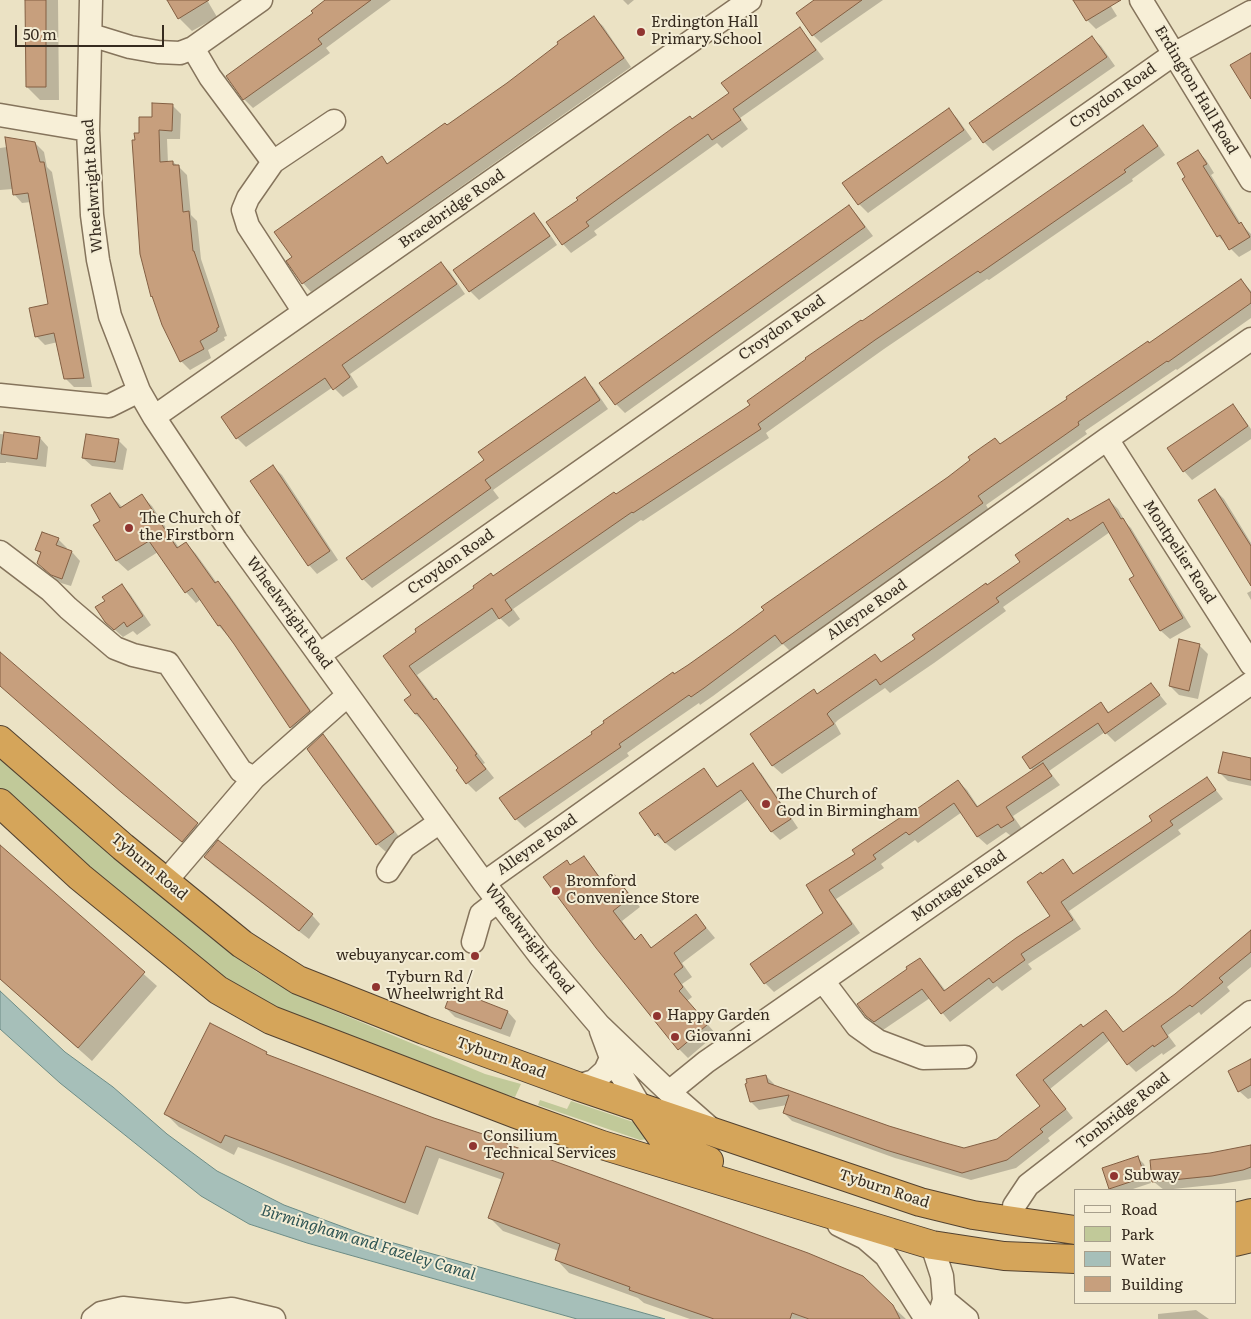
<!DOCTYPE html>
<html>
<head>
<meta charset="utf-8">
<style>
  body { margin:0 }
  #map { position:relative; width:1251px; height:1319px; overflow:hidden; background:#ebe2c4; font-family:Literata,serif }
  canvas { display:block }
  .legend { position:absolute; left:1074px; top:1189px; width:162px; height:115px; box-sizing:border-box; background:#f3ecd4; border:1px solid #a79f8c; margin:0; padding:6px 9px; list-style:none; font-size:15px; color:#362b1f }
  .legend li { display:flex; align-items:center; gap:10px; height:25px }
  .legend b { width:25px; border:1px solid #a79f8c }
  .scale { position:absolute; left:15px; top:25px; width:149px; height:22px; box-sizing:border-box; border:2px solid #362b1f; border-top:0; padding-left:6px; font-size:15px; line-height:18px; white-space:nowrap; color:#362b1f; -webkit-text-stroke:4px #f3ecd4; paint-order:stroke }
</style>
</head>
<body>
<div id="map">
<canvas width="1251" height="1319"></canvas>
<ul class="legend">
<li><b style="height:6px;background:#f7efd7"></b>Road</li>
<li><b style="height:14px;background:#c1c999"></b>Park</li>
<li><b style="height:14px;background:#a6bfb9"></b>Water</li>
<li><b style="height:14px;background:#c79f7d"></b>Building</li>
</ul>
<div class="scale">50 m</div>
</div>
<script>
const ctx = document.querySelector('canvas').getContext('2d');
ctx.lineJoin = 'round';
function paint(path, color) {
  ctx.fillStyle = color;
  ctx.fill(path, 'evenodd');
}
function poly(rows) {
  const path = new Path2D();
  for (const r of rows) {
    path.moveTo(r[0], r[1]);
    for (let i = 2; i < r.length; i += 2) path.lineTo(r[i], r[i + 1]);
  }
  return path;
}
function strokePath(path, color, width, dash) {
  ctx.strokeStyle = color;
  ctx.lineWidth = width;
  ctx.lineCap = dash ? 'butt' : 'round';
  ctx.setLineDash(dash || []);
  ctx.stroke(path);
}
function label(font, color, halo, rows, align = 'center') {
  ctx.font = font + ' Literata,serif';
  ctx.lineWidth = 4;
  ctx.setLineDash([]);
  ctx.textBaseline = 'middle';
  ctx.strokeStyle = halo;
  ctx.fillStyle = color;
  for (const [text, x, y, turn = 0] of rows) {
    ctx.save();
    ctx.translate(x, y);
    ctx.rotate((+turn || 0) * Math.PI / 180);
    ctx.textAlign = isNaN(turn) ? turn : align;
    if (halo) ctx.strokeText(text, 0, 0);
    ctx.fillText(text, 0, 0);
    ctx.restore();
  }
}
const green = poly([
  [0,759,207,935,257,972,325,1007,485,1074,521,1084,515,1097,482,1088,336,1035,253,998,177,943,0,790],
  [540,1100,567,1109,571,1101,642,1125,649,1139,640,1140,538,1105]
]);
const water = poly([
  [0,991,65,1052,113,1087,167,1134,217,1171,284,1205,365,1235,665,1319,577,1319,307,1243,249,1224,201,1196,60,1083,0,1029,0,991]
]);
const shadow = poly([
  [27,0,58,0,59,100,40,100,27,87],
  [169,0,207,0,217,17,192,31,179,18],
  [327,0,391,0,326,48,330,53,253,108,244,99,228,76,315,14],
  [623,0,634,0,628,5],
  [816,0,883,0,821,43,813,35],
  [1075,0,1107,0,1117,16,1096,29,1087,20],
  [594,18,603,26,631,67,311,292,303,283,382,158,388,164,447,126,508,84],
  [800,29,808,38,824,59,740,118,748,129,722,148,717,143,594,231,597,235,571,253,563,244,548,223,730,94],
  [1092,38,1101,46,1115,66,993,151,984,142,970,123],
  [172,105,181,114,180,139,167,139,168,163,173,162,178,166,187,175,191,215,197,221,201,259,227,336,224,337,225,340,208,350,211,358,190,370,181,361,152,296,141,253,136,141,153,119],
  [948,109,957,118,972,139,868,213,859,204,844,183],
  [1143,126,1151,135,1165,155,1132,179,1133,181,989,280,987,279,884,349,766,433,769,438,643,521,641,520,513,609,520,619,509,627,500,618,417,675,436,700,445,709,485,763,483,764,494,778,476,792,467,783,459,768,424,722,415,714,413,695,385,656,494,578,752,405,862,322],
  [35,143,44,152,47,167,52,172,92,387,74,387,65,378,58,342,45,345,36,336,49,305,31,202,22,203,14,194,13,189,0,190,0,148],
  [1198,151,1206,160,1214,173,1211,175,1241,224,1251,234,1251,250,1239,257,1218,236,1187,178],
  [849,206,857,215,873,236,625,413,616,404,601,383],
  [534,215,542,223,557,245,479,300,470,291,455,270],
  [441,264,450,272,465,294,350,374,358,387,343,397,333,387,246,447,237,438,222,417],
  [1241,280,1251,291,1251,318,1177,370,1176,369,1085,431,1087,434,986,505,990,512,791,652,783,644,713,696,700,705,699,703,641,743,627,753,629,756,525,828,516,819,594,734,674,675,1001,445],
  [584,379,593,387,608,409,493,490,499,498,372,588,363,579,348,558,485,461],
  [1232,406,1241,415,1251,429,1251,439,1192,480,1184,471],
  [0,434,40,438,48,447,46,467,6,462,6,463,0,463],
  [118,440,127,449,123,470,92,466,83,458],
  [273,467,282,475,338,560,317,574,309,565],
  [1215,490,1224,499,1251,543,1251,583],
  [110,494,123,508,142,496,152,506,179,548,186,543,196,554,217,583,218,582,228,593,319,722,302,738,291,727,235,644,219,626,201,599,196,603,186,592,158,552,128,571,117,561,95,526,102,521],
  [1109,500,1118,509,1126,523,1131,528,1191,627,1170,639,1161,631,1130,579,1136,576,1110,532,1003,607,1006,611,934,663,890,693,885,688,838,720,835,723,841,734,782,774,773,766,751,734,814,691,818,695,875,655,883,663,1022,563,1071,522],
  [58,539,67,548,66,550,72,552,80,561,71,586,61,583,38,563,41,554,37,550],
  [122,585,130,594,151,625,137,635,133,631,123,637,106,622,106,601],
  [1251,591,1251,600,1247,593],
  [1199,645,1208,654,1198,699,1179,695,1170,686],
  [0,654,206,833,191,850,131,800,0,685],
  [1151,684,1167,704,1115,742,1105,732,1049,771,1060,785,1013,816,1022,829,1011,836,1006,832,987,845,978,837,962,812,918,843,915,840,881,864,884,868,836,899,860,933,774,992,765,983,825,913,807,886,856,854,958,781,967,790,979,808,1033,771,1023,757,1101,704,1110,713],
  [323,736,332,745,402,841,386,852,377,844],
  [1251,760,1251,786,1228,781,1219,772],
  [752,765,761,773,798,828,780,840,772,832,749,799,675,851,656,835,703,769,719,788],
  [1207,779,1223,799,1178,830,1181,834,1069,911,1081,929,1028,964,1032,969,1002,991,997,986,950,1022,930,998,883,1030,867,1016,920,959,928,968,946,991,1052,916,1042,875,1063,861,1075,875,1154,821],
  [0,846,157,986,92,1061,0,979],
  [205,857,312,915,320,924,309,939,214,866],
  [584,857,604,882,613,875,622,884,640,907,622,921,636,940,641,936,653,949,696,915,715,938,682,963,692,977,682,984,692,997,687,1001,716,1034,688,1058,679,1049,571,866],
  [1251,937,1251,967,1227,987,1230,991,1201,1015,1199,1012,1168,1035,1176,1046,1163,1055,1162,1053,1136,1072,1128,1064,1110,1040,1050,1089,1073,1118,1048,1138,1050,1141,1016,1168,971,1180,895,1158,792,1121,784,1113,787,1105,759,1110,751,1102,766,1076,774,1084,775,1087,888,1127,964,1150,998,1140,1041,1106,1018,1075,1106,1011,1124,1033],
  [446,1008,508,1012,516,1021,510,1037,455,1017],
  [266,1053,270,1057,434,1119,507,1143,509,1146,892,1306,906,1319,690,1319,644,1303,638,1298,569,1273,556,1259,559,1251,503,1231,489,1217,503,1180,439,1158,418,1215,238,1147,234,1155,179,1127,166,1114],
  [1251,1058,1251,1098,1248,1099,1239,1091,1248,1060],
  [1251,1145,1251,1179,1221,1184,1164,1190,1154,1182,1210,1154],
  [1137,1157,1144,1164,1151,1183,1130,1190,1113,1190,1110,1188],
  [1196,1310,1209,1319,1158,1319,1158,1314]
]);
const building = poly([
  [25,0,46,0,46,87,26,87,25,0],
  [167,0,209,0,178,19,167,0],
  [325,0,371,0,318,39,322,44,243,100,226,76,313,13,311,11,325,0],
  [814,0,862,0,812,36,796,13,814,0],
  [1073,0,1121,0,1086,21,1073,0],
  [594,16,624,58,302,284,286,261,292,257,274,232,382,156,387,164,445,123,447,125,507,83,558,44,557,42,594,16],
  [800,27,816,50,733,109,741,120,712,140,708,134,586,222,589,226,562,245,546,222,578,200,576,198,674,127,690,116,692,119,729,93,721,83,800,27],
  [1092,36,1107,57,983,143,969,123,1092,36],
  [1251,53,1251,99,1230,65,1251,53],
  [152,103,173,104,172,131,159,130,160,162,173,161,173,165,179,165,183,212,189,211,193,251,194,251,219,327,217,328,217,331,200,341,204,349,180,362,162,325,152,296,151,297,140,254,132,140,135,140,134,133,139,133,139,117,152,117,152,103],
  [949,108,964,130,858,205,842,183,949,108],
  [1143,125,1158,146,1124,170,1126,172,980,273,978,271,875,340,758,424,761,429,633,513,632,512,505,600,512,610,499,619,492,608,409,666,434,700,436,698,477,754,475,755,486,769,466,784,456,770,458,768,427,726,417,713,415,714,404,700,411,695,383,656,416,632,415,629,474,588,473,586,491,573,493,576,614,492,616,494,750,405,747,401,806,359,805,358,861,320,862,321,882,307,1143,125],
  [5,137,35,142,40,162,44,162,84,378,64,379,54,333,35,337,29,308,48,304,28,193,13,195,5,137],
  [1198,150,1207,164,1203,166,1239,224,1241,222,1250,237,1229,250,1220,235,1217,237,1182,179,1185,177,1177,163,1198,150],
  [849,205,865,227,615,405,599,383,849,205],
  [534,213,550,236,469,292,453,270,534,213],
  [441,262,457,284,342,365,350,377,333,390,325,378,236,439,221,417,441,262],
  [1241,279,1251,293,1251,303,1168,362,1167,361,1078,422,1079,425,978,496,983,503,836,606,782,644,775,635,704,688,691,697,689,695,632,735,619,744,621,747,515,820,499,798,592,734,591,732,604,723,603,721,673,672,674,674,688,665,733,633,764,610,761,607,948,477,970,460,968,457,982,447,995,438,1000,444,1067,399,1066,397,1148,341,1149,343,1241,279],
  [585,377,600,400,485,480,491,488,362,580,346,558,484,460,478,452,585,377],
  [1233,404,1248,426,1183,472,1167,448,1233,404],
  [4,432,40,437,37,459,1,454,4,432],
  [86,434,119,439,115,462,82,458,86,434],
  [273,465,330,551,308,566,250,481,273,465],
  [1215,489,1251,546,1251,586,1198,500,1215,489],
  [110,493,120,508,142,494,177,548,186,542,215,583,218,581,310,711,290,728,234,644,220,625,218,626,192,588,185,593,149,541,116,561,93,525,100,521,91,505,110,493],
  [1109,499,1121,519,1123,518,1183,618,1160,631,1129,579,1134,576,1103,522,996,598,999,602,925,654,880,685,876,679,830,711,827,714,834,724,772,766,750,734,814,689,817,694,875,654,881,662,915,639,912,635,986,583,987,585,1020,562,1015,555,1068,518,1070,521,1109,499],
  [42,532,59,538,56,545,72,551,62,579,51,575,37,563,41,552,35,550,42,532],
  [122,584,143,616,127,627,124,622,114,630,105,622,95,607,105,601,102,597,122,584],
  [1179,639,1200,644,1189,691,1169,686,1179,639],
  [0,652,198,823,182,842,121,792,0,686,0,652],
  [1151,683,1160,695,1105,734,1098,723,1030,769,1022,757,1101,702,1108,713,1151,683],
  [323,734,394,832,376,845,307,749,323,734],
  [1223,752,1251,758,1251,780,1218,773,1223,752],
  [753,763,791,819,771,832,741,790,665,843,658,833,655,836,639,813,704,768,717,787,753,763],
  [1043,763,1052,776,1006,807,1014,820,1001,828,998,824,977,837,954,803,909,835,906,832,873,855,876,859,829,890,852,924,764,984,750,964,823,913,806,885,855,854,852,850,910,811,911,813,958,780,977,807,1043,763],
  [1207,777,1216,790,1170,821,1173,825,1061,902,1073,920,1021,954,1025,960,993,983,989,978,941,1014,922,989,874,1022,866,1016,857,1004,907,969,906,967,920,958,944,991,1016,938,1050,916,1027,882,1041,872,1042,874,1063,859,1073,874,1152,821,1149,816,1207,777],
  [218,840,313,914,299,931,204,857,218,840],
  [0,845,145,972,78,1048,0,979,0,845],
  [584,856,602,881,613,873,631,897,613,911,635,940,641,934,651,948,696,914,706,928,674,953,683,967,674,974,683,987,679,991,708,1024,678,1050,596,948,543,877,567,860,570,865,584,856],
  [1251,930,1251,952,1219,978,1223,982,1192,1007,1190,1005,1161,1026,1168,1037,1154,1047,1153,1045,1127,1065,1103,1032,1043,1080,1066,1109,1040,1129,1043,1132,1007,1160,962,1173,886,1150,783,1113,789,1095,750,1102,745,1084,747,1083,746,1079,766,1075,768,1083,889,1126,942,1142,964,1148,997,1139,1040,1106,1016,1075,1081,1024,1083,1027,1106,1010,1123,1032,1175,994,1251,930],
  [452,989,508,1011,501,1029,445,1008,452,989],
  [210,1023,267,1052,266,1054,434,1118,507,1142,507,1144,808,1253,863,1276,893,1305,900,1319,809,1319,792,1313,790,1319,714,1319,629,1290,630,1287,555,1260,560,1244,488,1218,504,1173,426,1146,405,1203,225,1135,221,1143,164,1114,210,1023],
  [1251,1059,1251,1085,1238,1092,1228,1071,1251,1059],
  [1251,1145,1251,1167,1243,1170,1212,1176,1152,1182,1150,1160,1210,1153,1251,1145],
  [1138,1156,1145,1177,1109,1189,1102,1168,1138,1156]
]);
const minor = poly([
  [91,0,88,130,92,215,98,260,110,316,139,391,154,417,236,540,484,883,540,956,599,1025,669,1092,710,1128],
  [1141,0,1251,180],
  [91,35,130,47,158,52,180,53,193,48,261,0],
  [193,48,210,77,273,162],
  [0,115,88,130],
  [304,312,248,226,243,210,248,198,273,162,334,121],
  [0,395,109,406,139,391],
  [154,417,750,0],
  [1107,439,1251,664],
  [0,552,50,590,68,608,115,648,133,655,168,663,241,771,254,778],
  [319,655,1174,54,1251,12],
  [388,871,404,847,440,822],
  [166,881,254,778,348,695],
  [484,883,1107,439,1251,339],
  [473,942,481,914,498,901],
  [823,981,857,1026,878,1041,923,1058,965,1057],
  [601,1031,611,1058,642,1109],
  [577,1086,594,1081,605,1071,611,1058],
  [669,1092,706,1062,1251,683],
  [1014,1221,1014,1206,1028,1185,1251,1012],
  [839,1225,865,1238,886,1256,926,1319],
  [932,1245,942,1276,944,1300,938,1319],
  [944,1300,967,1319],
  [93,1319,101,1313,123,1308,187,1315,232,1309,274,1319]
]);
const highway = poly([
  [0,740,123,847,242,944,298,980,424,1030,577,1086,920,1202,973,1215,1075,1230],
  [0,803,80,877,218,990,271,1020,516,1114,602,1145,932,1245,1004,1256,1075,1259],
  [642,1109,666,1143,709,1161],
  [1235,1217,1251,1213],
  [1235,1242,1251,1238]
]);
const markers = [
  [641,32,5,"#903430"],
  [129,528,5,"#903430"],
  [766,804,5,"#903430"],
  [556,891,5,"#903430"],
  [475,956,5,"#903430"],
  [376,987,5,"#903430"],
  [657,1016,5,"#903430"],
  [675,1037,5,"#903430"],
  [473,1146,5,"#903430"],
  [1114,1176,5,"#903430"]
];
const poiNames = [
  ["Erdington Hall",651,23],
  ["Primary School",651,40],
  ["The Church of",139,519],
  ["the Firstborn",139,536],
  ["The Church of",776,795],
  ["God in Birmingham",776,812],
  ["Bromford",566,882],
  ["Convenience Store",566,899],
  ["webuyanycar.com",465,956,"right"],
  ["Tyburn Rd /",386,978],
  ["Wheelwright Rd",386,995],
  ["Happy Garden",667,1016],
  ["Giovanni",685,1037],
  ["Consilium",483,1137],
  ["Technical Services",483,1154],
  ["Subway",1124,1176]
];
const streetNames = [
  ["Erdington Hall Road",1196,90,59],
  ["Croydon Road",1113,96,-35],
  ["Wheelwright Road",93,186,-94],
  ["Bracebridge Road",452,209,-35],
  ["Croydon Road",782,328,-35],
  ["Montpelier Road",1179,552,57],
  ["Croydon Road",451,562,-35],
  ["Alleyne Road",867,610,-35],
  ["Wheelwright Road",289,613,54],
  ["Alleyne Road",537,845,-35],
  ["Tyburn Road",149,867,40],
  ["Montague Road",959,886,-35],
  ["Wheelwright Road",529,939,52],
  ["Tyburn Road",501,1058,20],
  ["Tonbridge Road",1123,1111,-38],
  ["Tyburn Road",884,1189,18]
];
const waterNames = [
  ["Birmingham and Fazeley Canal",368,1243,17]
];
paint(green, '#c1c999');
paint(water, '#a6bfb9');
strokePath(water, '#6d8c86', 1);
paint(shadow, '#0003');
paint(building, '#c79f7d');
strokePath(building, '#835f43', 1);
strokePath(minor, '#85745c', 25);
strokePath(highway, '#534230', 30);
strokePath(minor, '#f7efd7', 22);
strokePath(highway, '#d5a55a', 28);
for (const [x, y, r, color] of markers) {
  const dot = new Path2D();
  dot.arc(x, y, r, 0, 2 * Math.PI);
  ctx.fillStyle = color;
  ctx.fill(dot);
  strokePath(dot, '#f3ecd4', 2);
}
label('15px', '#362b1f', '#f3ecd4', poiNames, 'left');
label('15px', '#362b1f', '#f3ecd4', streetNames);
label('italic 16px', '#2f5554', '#f3ecd4', waterNames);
</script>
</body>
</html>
